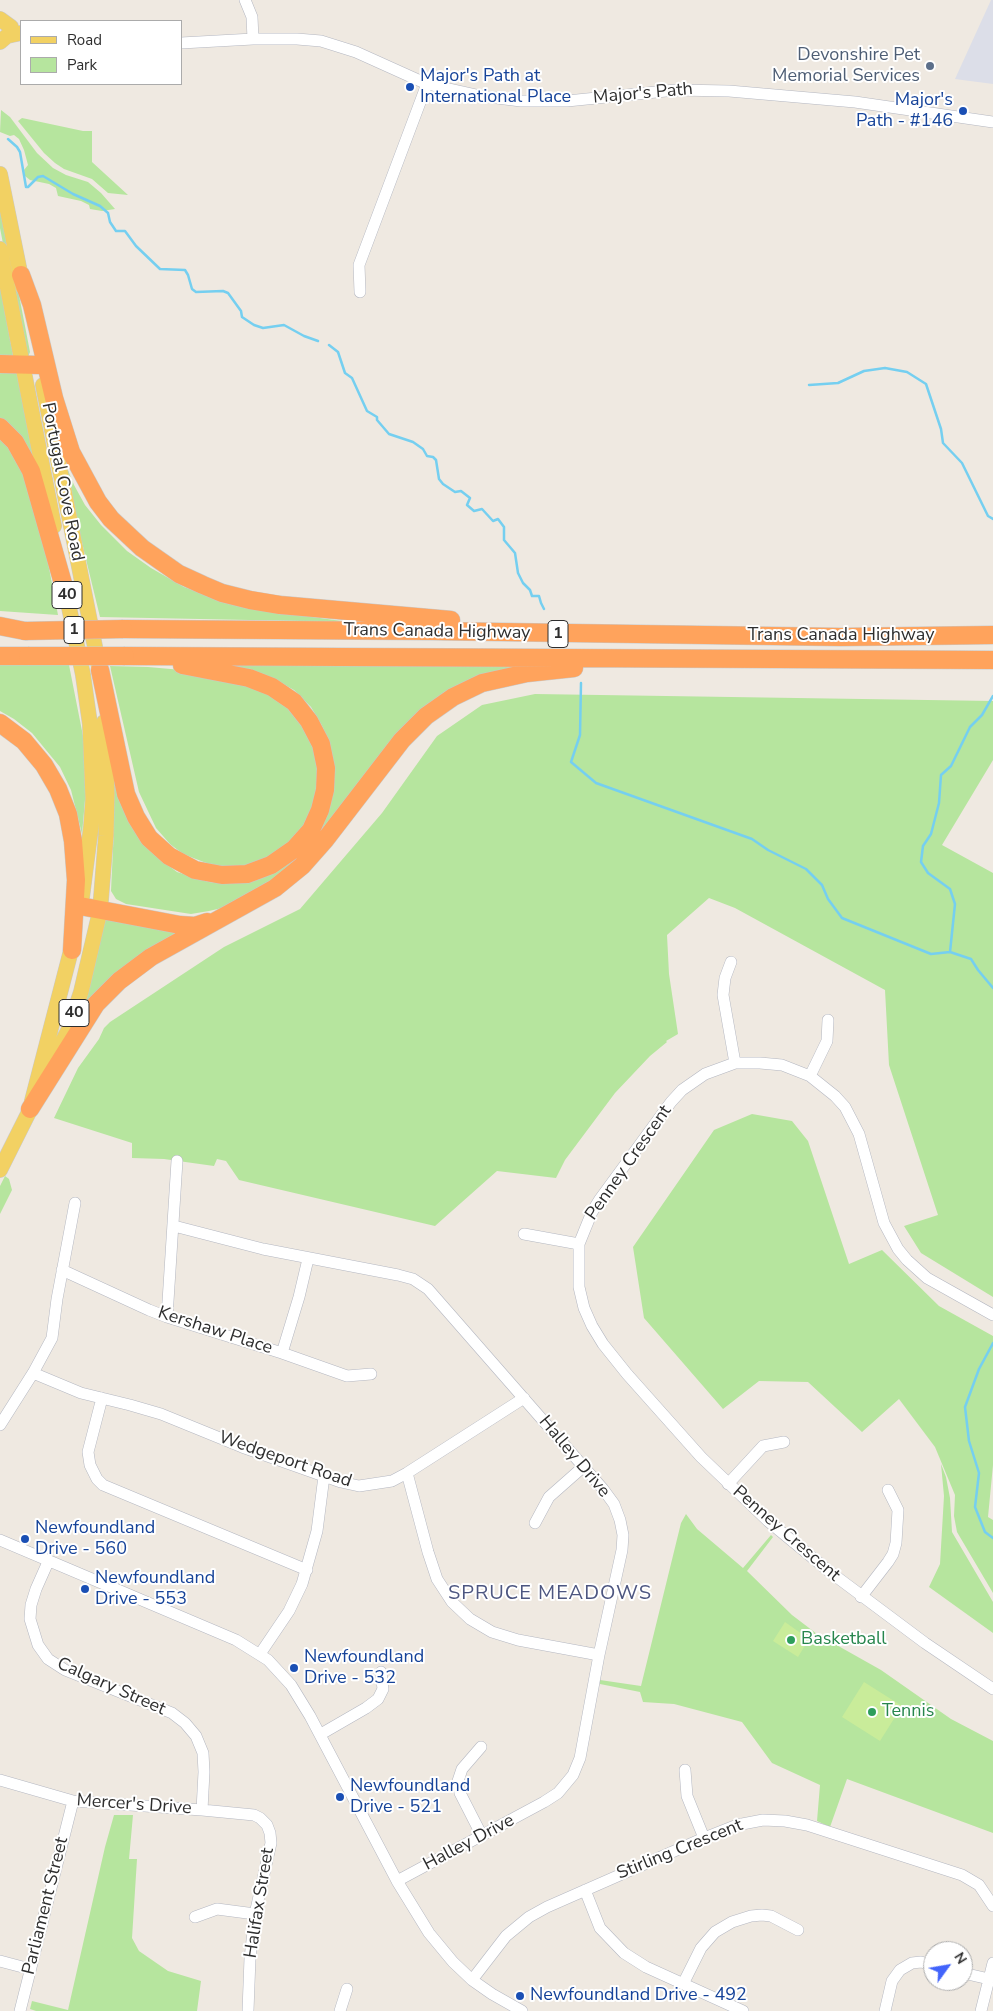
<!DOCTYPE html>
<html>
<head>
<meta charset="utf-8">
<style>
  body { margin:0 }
  #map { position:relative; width:993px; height:2011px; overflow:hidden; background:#efe9e1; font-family:"Nunito Sans",sans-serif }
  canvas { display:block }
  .legend { position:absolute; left:20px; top:20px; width:162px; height:65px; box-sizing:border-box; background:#fff; border:1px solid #ababab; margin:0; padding:6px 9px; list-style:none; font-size:15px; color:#2e2e2e }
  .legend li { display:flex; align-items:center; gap:10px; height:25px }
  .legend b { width:25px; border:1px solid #ababab }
  .north { position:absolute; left:923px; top:1941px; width:50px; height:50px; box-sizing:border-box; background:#fff; border:1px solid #ababab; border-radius:50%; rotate:58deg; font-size:14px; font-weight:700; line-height:20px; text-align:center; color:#2e2e2e }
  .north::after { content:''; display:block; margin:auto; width:18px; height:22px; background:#4264fb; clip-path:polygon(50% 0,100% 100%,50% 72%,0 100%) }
</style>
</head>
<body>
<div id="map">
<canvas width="993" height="2011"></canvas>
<ul class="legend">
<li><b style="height:6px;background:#f2d163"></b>Road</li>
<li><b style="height:14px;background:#b6e59e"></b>Park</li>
</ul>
<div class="north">N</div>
</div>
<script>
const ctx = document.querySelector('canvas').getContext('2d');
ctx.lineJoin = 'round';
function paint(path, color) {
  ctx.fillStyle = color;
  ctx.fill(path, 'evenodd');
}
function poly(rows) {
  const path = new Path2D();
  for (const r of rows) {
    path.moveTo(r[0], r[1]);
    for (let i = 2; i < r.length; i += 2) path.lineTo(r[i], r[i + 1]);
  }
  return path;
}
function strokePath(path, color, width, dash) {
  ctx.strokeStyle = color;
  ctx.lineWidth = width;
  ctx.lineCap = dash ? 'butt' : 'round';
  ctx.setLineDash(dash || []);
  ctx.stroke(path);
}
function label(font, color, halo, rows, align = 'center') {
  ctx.font = font + ' "Nunito Sans",sans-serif';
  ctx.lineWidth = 4;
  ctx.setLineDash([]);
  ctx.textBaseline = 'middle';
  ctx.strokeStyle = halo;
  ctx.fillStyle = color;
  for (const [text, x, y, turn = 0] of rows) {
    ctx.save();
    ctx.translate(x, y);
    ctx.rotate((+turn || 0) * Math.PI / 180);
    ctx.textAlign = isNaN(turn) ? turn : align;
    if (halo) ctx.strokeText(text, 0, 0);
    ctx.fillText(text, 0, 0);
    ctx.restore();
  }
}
const airport = poly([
  [991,0,993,0,993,84,955,79]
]);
const green = poly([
  [1,110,10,117,37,153,53,168,66,175,88,182,101,193,115,209,102,211,90,209,89,205,81,201,58,196,56,188,49,184,30,180,25,176,24,170,28,165,24,150,19,139,14,135,10,136,0,132],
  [22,118,83,131,92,131,92,162,128,195,108,193,92,179,64,169,55,163,44,153,18,121],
  [0,197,30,352,28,357,24,353,0,228],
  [0,286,13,355,0,357],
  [0,368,15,371,18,375,34,457,32,461,12,427,0,418],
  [0,432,23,465,38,510,58,615,0,611],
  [59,448,74,485,85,505,101,525,127,551,151,568,184,587,226,601,284,613,349,622,100,617],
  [216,662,403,663,524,667,470,680,314,847,274,881,222,908,209,911,191,914,126,904,116,899,111,891,114,827,114,753,140,839,156,856,177,872,209,882,233,884,256,877,315,834,330,745,322,726,311,707,294,690,268,676],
  [0,665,69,665,84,741,86,789,82,834,71,790,60,767,32,733,14,719,0,711],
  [110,666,148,667,216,673,252,683,297,711,317,746,319,784,307,822,281,851,246,866,214,866,183,854,170,844,156,828,139,792],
  [535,694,993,701,993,760,942,845,993,873,993,1297,921,1253,904,1226,938,1215,889,1065,885,990,735,908,709,898,667,935,669,974,678,1034,666,1041,667,1042,650,1056,615,1093,565,1160,556,1178,497,1171,435,1226,239,1180,226,1161,217,1159,214,1166,164,1159,132,1158,132,1143,54,1118,78,1068,99,1039,104,1028,110,1022,224,947,300,909,382,813,437,736,482,705],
  [106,915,193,930,84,1015,83,1000],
  [752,1114,792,1121,808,1141,849,1264,882,1250,939,1306,993,1336,993,1465,988,1517,993,1520,993,1593,957,1532,954,1516,955,1495,935,1447,899,1399,862,1432,808,1382,759,1381,723,1409,644,1318,633,1247,714,1130],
  [5,1176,9,1179,12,1190,0,1214,0,1186],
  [941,1464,946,1477,950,1498,952,1532,993,1602,993,1633,929,1587,940,1564,944,1496],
  [686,1514,697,1529,743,1568,771,1535,773,1537,747,1571,792,1615,817,1634,881,1670,951,1719,993,1741,993,1833,847,1779,830,1827,817,1821,820,1785,772,1763,742,1722,674,1704,643,1702,640,1692,600,1684,600,1680,641,1686,681,1523],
  [114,1815,133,1815,129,1859,137,1859,132,1938,139,1951,168,1971,201,1981,197,2011,36,2011,30,2009,32,2001,68,2010,105,1847]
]);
const pitch = poly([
  [785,1622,809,1639,798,1657,773,1641],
  [864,1682,902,1706,880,1741,842,1717]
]);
const stream = poly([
  [8,139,17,147,20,152,26,187,28,187,38,177,43,176,73,194,100,206,108,213,110,222,116,231,125,231,136,246,160,269,185,270,188,275,192,289,196,292,223,291,228,293,241,311,242,317,254,325,263,328,284,325,304,336,318,341],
  [329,345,338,352,345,373,352,378,367,411,377,417,377,420,389,434,413,442,423,449,427,456,433,457,436,460,439,479,443,484,455,492,461,491,470,498,467,505,474,511,482,509,493,521,498,519,504,527,504,540,515,553,518,573,523,583,530,590,532,596,539,596,541,603,544,609],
  [809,385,838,383,864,371,885,368,907,372,926,384,941,429,943,443,962,463,988,516,993,519],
  [581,683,580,735,571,762,596,783,752,839,768,850,806,869,822,885,828,899,842,918,931,954,950,952,971,959,978,970,993,988],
  [950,952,955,904,950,889,928,873,921,862,923,846,931,834,939,803,941,775,951,766,970,727,982,715,993,696],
  [993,1343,979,1369,965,1407,969,1441,979,1473,975,1507,985,1532,993,1538]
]);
const minor = poly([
  [245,0,252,17,253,39],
  [181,43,253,39,297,39,321,41,356,52,427,84,481,96,521,101,567,101,676,90,729,91,855,102,993,122],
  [360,292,359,265,427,84],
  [731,962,725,978,723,995,735,1063],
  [810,1076,827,1041,828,1020],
  [174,1226,263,1249,398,1275,413,1279,428,1289,603,1489,614,1504,620,1520,623,1535,622,1550,599,1655,580,1758,573,1775,558,1793,544,1802,397,1881],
  [524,1234,579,1244],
  [62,1270,149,1310,167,1317,282,1353,347,1376,371,1374],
  [993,1315,927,1278,907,1260,898,1249,884,1223,859,1134,845,1107,835,1096,810,1076,782,1065,760,1063,735,1063,705,1074,682,1090,671,1102,600,1199,592,1212,579,1244,579,1287,584,1308,592,1326,603,1344,627,1374,701,1457,768,1521,830,1572,925,1643,993,1689],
  [167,1317,177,1161],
  [282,1353,299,1297,308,1259],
  [33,1373,81,1393,130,1405,161,1414,242,1447,341,1482,359,1486,392,1481,407,1473,524,1398],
  [102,1398,88,1452,90,1465,97,1479,103,1485,307,1570],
  [0,1425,33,1373,52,1338,57,1299,75,1203],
  [407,1473,428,1552,437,1579,452,1602,470,1619,492,1632,518,1640,599,1655],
  [728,1484,763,1446,784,1442],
  [535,1523,549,1497,583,1467],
  [0,1540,236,1640,268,1660,291,1685,310,1716,397,1881,429,1933,453,1962,472,1980,492,1994,522,2011],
  [48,1562,36,1589,31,1605,30,1619,38,1645,48,1659,65,1670,172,1713,185,1723,196,1736,203,1753,204,1772,202,1810],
  [861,1597,888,1562,893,1554,896,1543,898,1510,888,1490],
  [260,1654,289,1611,302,1584,317,1531,324,1476],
  [321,1734,366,1708,378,1699,383,1689,381,1672],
  [481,1747,462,1769,458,1781,460,1793,482,1836],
  [685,1770,687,1796,704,1838],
  [0,1780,73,1801,202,1810,254,1815,260,1818,267,1825,270,1833,271,1843,255,1914,250,1958,248,2011],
  [585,1890,600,1928,624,1953,646,1967,743,2011],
  [195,1917,217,1909,255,1914],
  [0,1961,30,1969],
  [963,1973,989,1979],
  [472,1980,506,1936,529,1917,547,1907,704,1838,737,1825,763,1820,785,1821,807,1825,962,1875,979,1885,993,1906],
  [683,1984,701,1948,715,1932,732,1922,751,1916,762,1915,771,1916,798,1930],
  [20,2011,73,1801],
  [340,2011,347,1989],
  [885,2011,892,1981,900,1970,912,1963,921,1962,933,1965],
  [981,2011,993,1963]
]);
const major = poly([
  [0,19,11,27],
  [0,42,7,36,21,33],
  [0,174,23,287],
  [0,249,54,526],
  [43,385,99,667],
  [64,583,83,675,90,724,93,799,91,827,82,897],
  [55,1056,68,1031,81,992,100,911,106,836,107,794,104,722],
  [32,1101,74,939],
  [0,1170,35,1100]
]);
const highway = poly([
  [21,275,32,305,54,398,71,452,98,502,111,519,142,548,179,574,203,585,222,593,250,600,280,605,451,620],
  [0,364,39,365],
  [0,427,15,442,31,471,66,594],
  [0,626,25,631],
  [123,629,433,631,841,637,993,635],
  [0,656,28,656],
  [125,656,993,660],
  [100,670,126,794,136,817,149,838,169,856,195,870,222,875,247,874,271,865,294,849,311,830,320,810,325,790,326,768,321,744,309,721,294,702,272,687,249,678,182,665],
  [0,723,24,741,44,765,58,789,68,814,73,841,76,880,72,950],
  [80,906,180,925,195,926,207,922],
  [30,1109,96,1004,119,981,151,957,275,888,302,866,325,840,402,740,426,716,453,697,482,683,527,673,574,668]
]);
const highwayBridge = poly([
  [25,631,123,629],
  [28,656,125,656]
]);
const markers = [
  [930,66,5,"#5c6f8a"],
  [410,87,5,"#1a4fb4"],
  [963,111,5,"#1a4fb4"],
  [25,1539,5,"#1a4fb4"],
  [85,1589,5,"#1a4fb4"],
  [791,1640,5,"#2e9e5b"],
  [294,1668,5,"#1a4fb4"],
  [872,1712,5,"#2e9e5b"],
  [340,1797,5,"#1a4fb4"],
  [520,1996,5,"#1a4fb4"]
];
const shields = [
  [67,595,30],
  [74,630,20],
  [558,634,20],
  [74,1013,30]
];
const shieldNames = [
  ["40",67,595],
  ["1",74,630],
  ["1",558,634],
  ["40",74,1013]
];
const serviceNames = [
  ["Devonshire Pet",920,56],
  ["Memorial Services",920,77]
];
const transitNames = [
  ["Major's Path at",420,77],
  ["International Place",420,98],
  ["Major's",953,101,"right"],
  ["Path - #146",953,122,"right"],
  ["Newfoundland",35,1529],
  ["Drive - 560",35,1550],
  ["Newfoundland",95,1579],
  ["Drive - 553",95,1600],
  ["Newfoundland",304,1658],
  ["Drive - 532",304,1679],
  ["Newfoundland",350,1787],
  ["Drive - 521",350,1808],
  ["Newfoundland Drive - 492",530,1996]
];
const streetNames = [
  ["Major's Path",643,94,-5],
  ["Portugal Cove Road",62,482,79],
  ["Trans Canada Highway",437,632,1],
  ["Trans Canada Highway",841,636],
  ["Penney Crescent",629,1163,-55],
  ["Kershaw Place",215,1331,18],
  ["Halley Drive",574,1457,50],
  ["Wedgeport Road",285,1460,19],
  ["Penney Crescent",786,1534,41],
  ["Calgary Street",111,1687,24],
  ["Mercer's Drive",134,1805,4],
  ["Halley Drive",469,1843,-28],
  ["Stirling Crescent",680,1850,-22],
  ["Halifax Street",260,1903,-81],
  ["Parliament Street",46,1906,-76]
];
const leisureNames = [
  ["Basketball",801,1640],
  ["Tennis",882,1712]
];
const quarterNames = [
  ["SPRUCE MEADOWS",550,1594]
];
paint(airport, '#dcdee8');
paint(green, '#b6e59e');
paint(pitch, '#c9ec9a');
strokePath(stream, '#75cff0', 2.5);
strokePath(minor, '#b4b7c1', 12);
strokePath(major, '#c9c9c9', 16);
strokePath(highway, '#c9c9c9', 19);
strokePath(minor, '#fff', 11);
strokePath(major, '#f2d163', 15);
strokePath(highway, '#ffa35c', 18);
strokePath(highwayBridge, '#c9c9c9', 19, []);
strokePath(highwayBridge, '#ffa35c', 18);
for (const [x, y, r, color] of markers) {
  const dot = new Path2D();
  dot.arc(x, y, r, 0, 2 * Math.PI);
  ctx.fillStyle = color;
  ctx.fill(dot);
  strokePath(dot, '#fff', 2);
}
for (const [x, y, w] of shields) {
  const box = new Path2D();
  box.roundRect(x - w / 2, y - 13.5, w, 27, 4);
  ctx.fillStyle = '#fff';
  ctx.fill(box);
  strokePath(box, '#2e2e2e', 1);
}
label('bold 16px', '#2e2e2e', null, shieldNames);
label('18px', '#4e5e75', '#fff', serviceNames, 'right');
label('18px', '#164399', '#fff', transitNames, 'left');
label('18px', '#2e2e2e', '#fff', streetNames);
label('18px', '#27864d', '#fff', leisureNames, 'left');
ctx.letterSpacing = '1px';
label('20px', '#4d5680', '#fff', quarterNames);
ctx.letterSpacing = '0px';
</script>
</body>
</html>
